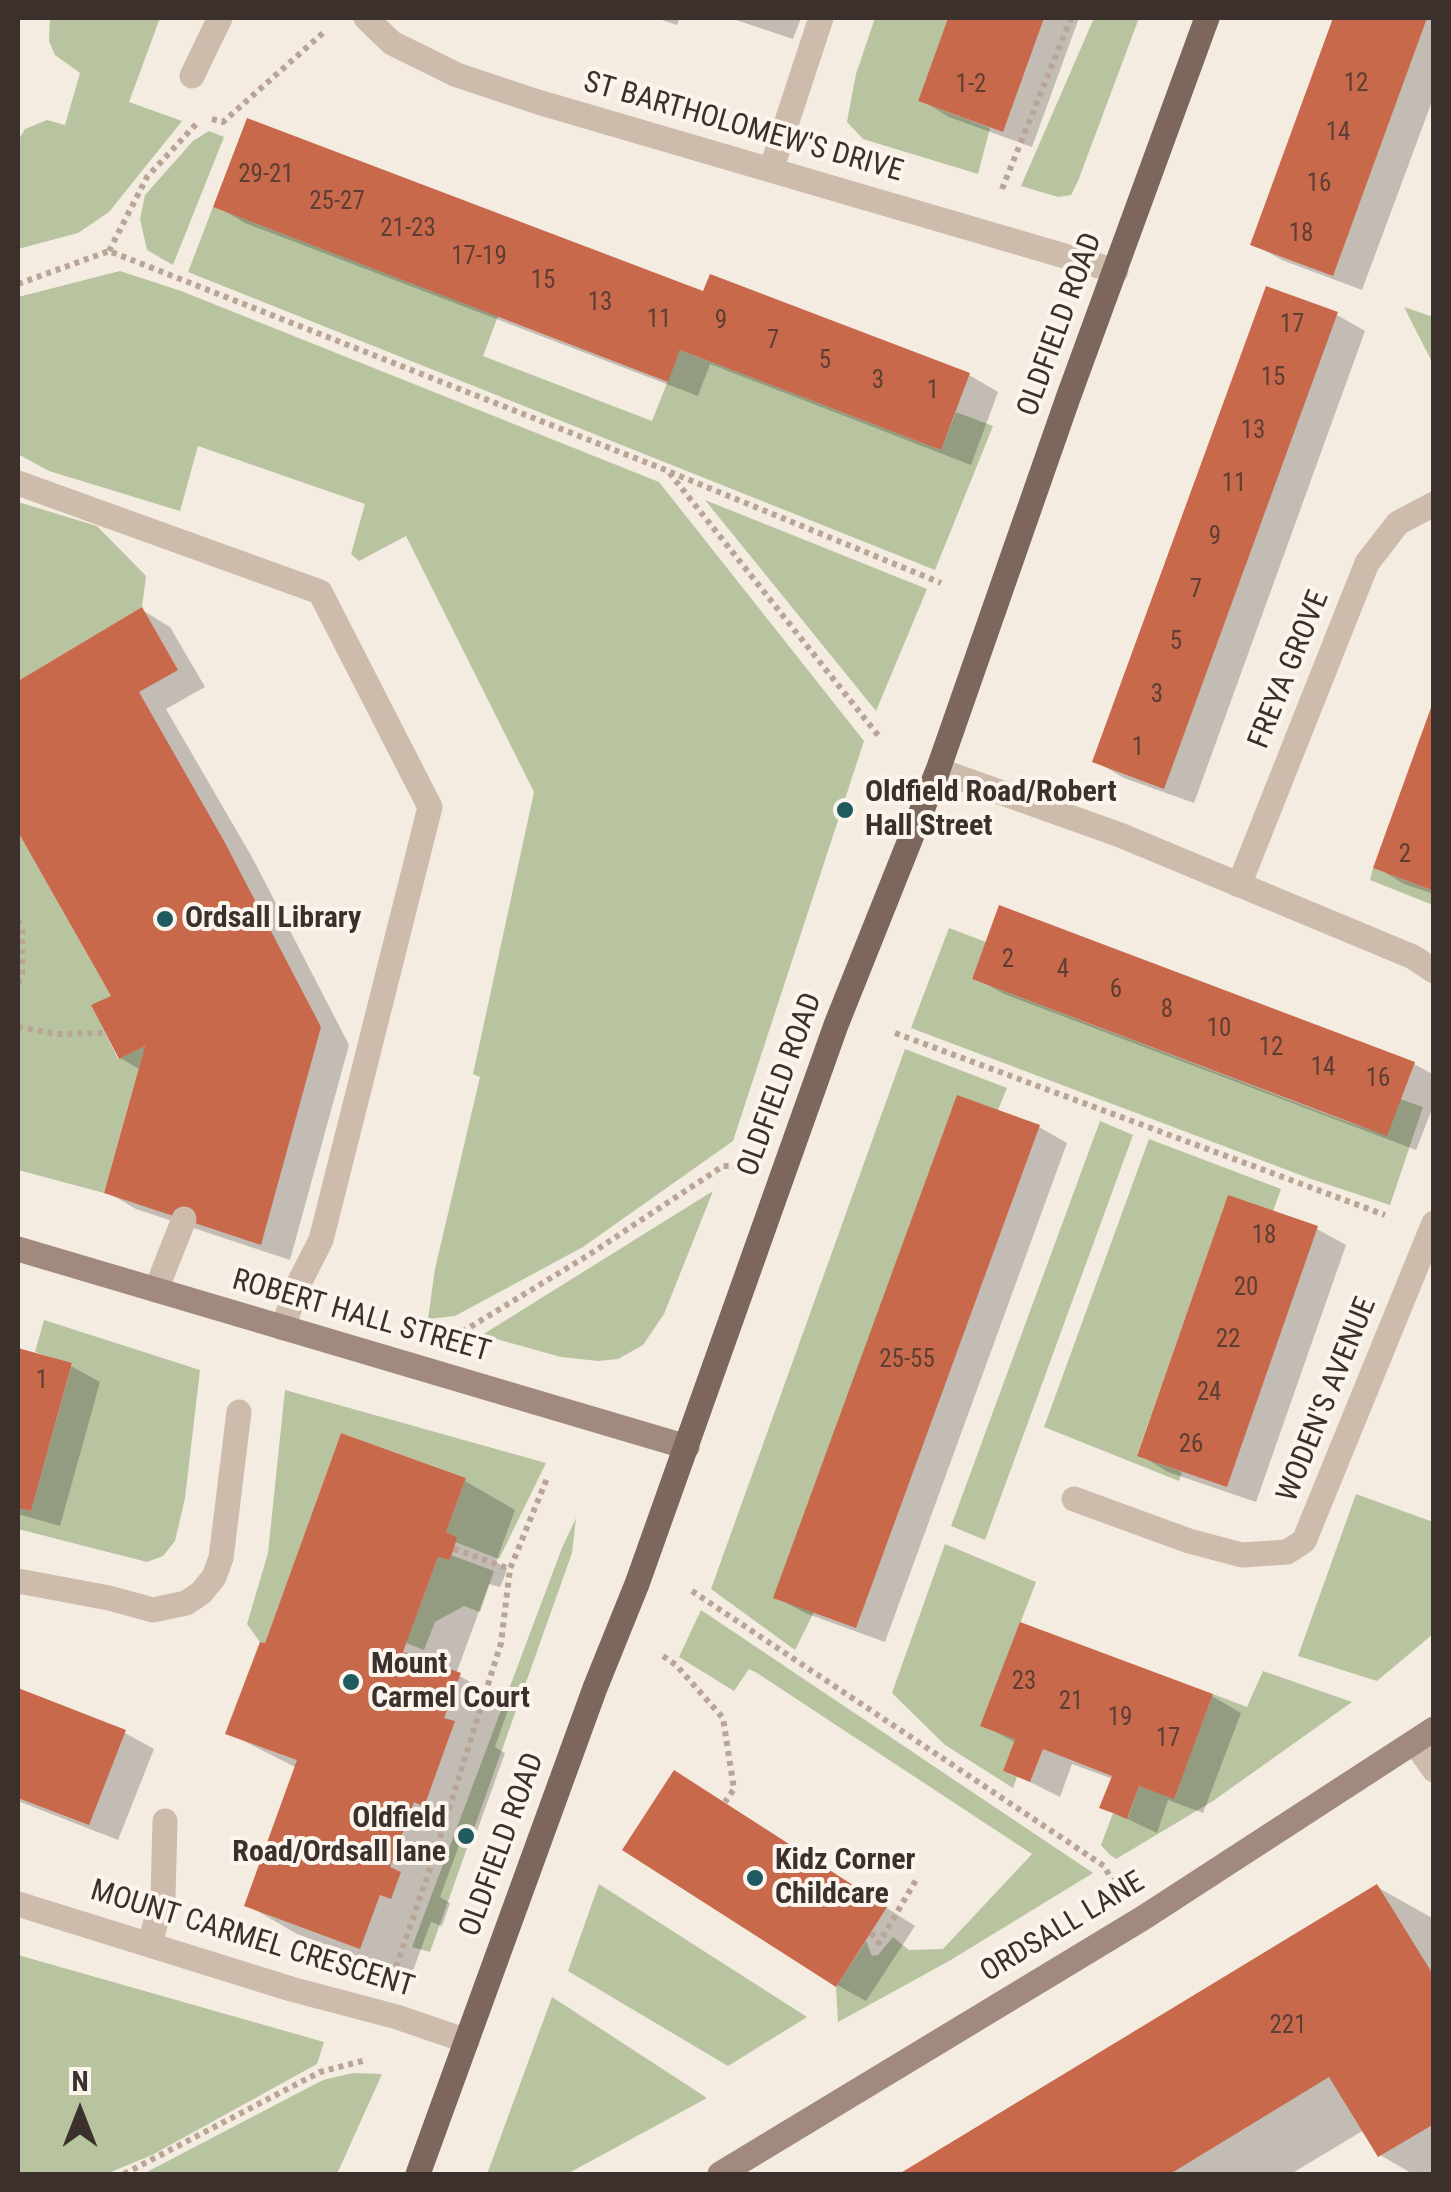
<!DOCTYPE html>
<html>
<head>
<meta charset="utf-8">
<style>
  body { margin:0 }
  #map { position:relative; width:1451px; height:2192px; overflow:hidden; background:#f4ebe1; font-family:"Roboto Condensed",sans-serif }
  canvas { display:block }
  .frame { position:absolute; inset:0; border:20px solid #3b302b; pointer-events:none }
  .north { position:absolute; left:30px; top:2062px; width:100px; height:100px; -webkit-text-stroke:8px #fbf5ee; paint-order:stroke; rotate:0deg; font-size:28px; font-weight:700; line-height:40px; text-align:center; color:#3b302b }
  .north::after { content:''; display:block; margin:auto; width:35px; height:45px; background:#3b302b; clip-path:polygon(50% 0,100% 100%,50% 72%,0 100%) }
</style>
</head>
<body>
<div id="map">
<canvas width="1451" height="2192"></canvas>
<div class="frame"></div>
<div class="north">N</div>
</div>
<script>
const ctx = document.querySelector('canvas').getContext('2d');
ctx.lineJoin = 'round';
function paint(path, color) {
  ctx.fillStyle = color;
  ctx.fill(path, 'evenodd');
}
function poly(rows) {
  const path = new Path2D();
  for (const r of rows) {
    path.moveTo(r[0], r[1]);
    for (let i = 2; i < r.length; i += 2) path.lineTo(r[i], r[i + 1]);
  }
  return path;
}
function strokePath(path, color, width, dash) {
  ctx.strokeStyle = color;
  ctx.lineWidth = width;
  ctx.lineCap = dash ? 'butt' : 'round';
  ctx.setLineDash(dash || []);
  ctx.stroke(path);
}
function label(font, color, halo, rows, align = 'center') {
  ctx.font = font + ' "Roboto Condensed",sans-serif';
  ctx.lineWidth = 8;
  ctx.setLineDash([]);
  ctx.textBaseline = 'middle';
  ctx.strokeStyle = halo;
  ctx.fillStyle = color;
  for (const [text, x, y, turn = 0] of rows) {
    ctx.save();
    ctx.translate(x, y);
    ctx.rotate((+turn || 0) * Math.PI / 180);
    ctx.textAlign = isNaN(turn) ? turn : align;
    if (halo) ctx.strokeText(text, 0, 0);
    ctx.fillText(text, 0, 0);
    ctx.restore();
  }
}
const green = poly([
  [50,18,160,18,129,102,182,121,109,212,78,233,18,249,18,141,25,129,47,120,65,125,80,73,55,55,49,41],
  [875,18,948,18,918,101,990,128,978,174,863,139,847,122,856,74],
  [1094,18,1139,18,1078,181,1071,195,1058,197,1021,186],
  [209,131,224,137,173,265,147,250,140,219,145,195,193,141],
  [213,207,498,316,483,356,652,421,680,350,941,450,956,412,993,426,935,570,188,272],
  [120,271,181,291,659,482,864,741,733,1141,583,1247,455,1316,428,1319,435,1269,480,1077,473,1074,534,792,406,536,359,561,351,554,365,504,198,446,180,511,49,471,18,454,18,297],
  [1404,307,1433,317,1433,364],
  [705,500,927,589,876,711],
  [18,502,97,526,146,576,142,607,18,681],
  [18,832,111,996,92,1006,118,1059,145,1046,104,1193,18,1170],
  [1373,868,1433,891,1433,905,1370,880],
  [949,928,986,942,972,979,1334,1117,1386,1135,1400,1099,1423,1107,1390,1205,1311,1179,911,1028],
  [905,1049,1007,1088,998,1110,957,1096,814,1612,795,1650,711,1589],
  [1100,1121,1133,1135,985,1540,951,1526],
  [1149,1139,1281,1189,1273,1211,1228,1196,1137,1455,1182,1472,1179,1481,1044,1427],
  [713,1191,664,1314,643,1345,618,1359,598,1361,561,1357,482,1335],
  [44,1320,200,1370,185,1498,175,1541,163,1556,147,1562,18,1529,18,1508,31,1511,72,1364,35,1352],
  [285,1390,546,1463,499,1559,455,1542,457,1537,446,1532,466,1478,341,1433,265,1643,260,1642,247,1624,268,1553],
  [1356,1494,1433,1522,1433,1634,1377,1681,1298,1656],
  [576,1518,572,1553,430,1952,412,1947,562,1548],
  [945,1544,1036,1582,981,1725,1015,1739,1003,1771,1017,1777,1013,1788,945,1745,892,1693],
  [451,1555,494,1571,480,1612,464,1606,435,1622,424,1650,406,1643,438,1557,449,1560],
  [701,1610,1093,1873,949,1961,838,2022,836,1987,866,1941,872,1956,878,1955,893,1937,909,1950,943,1949,1032,1854,757,1673,749,1669,734,1691,679,1657],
  [1263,1671,1352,1702,1213,1801,1116,1859,1109,1854,1101,1845,1113,1813,1128,1818,1139,1786,1174,1798,1213,1694,1247,1707],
  [599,1884,807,2017,728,2066,568,1971],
  [18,1955,324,2042,317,2064,152,2155,106,2174,18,2174],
  [552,1997,707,2098,567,2174,487,2174],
  [353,2073,382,2074,337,2174,143,2174,323,2080]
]);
const shadow = poly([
  [656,18,680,18,677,25],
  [730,18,801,18,793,39],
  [951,18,1079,18,1032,147,949,117,921,100],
  [1336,18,1434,18,1434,96,1362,290,1282,260,1253,244],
  [216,206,704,294,711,277,969,375,998,392,971,465,710,364,698,396,245,223],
  [1337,315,1365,331,1194,803,1124,778,1095,761],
  [142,610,170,627,205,687,166,709,253,859,349,1045,290,1260,136,1209,107,1192,141,1070,120,1058,114,998,18,827,18,684],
  [1434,709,1434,894,1404,884,1376,867],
  [975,978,1414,1064,1434,1075,1434,1104,1416,1150,1004,994],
  [1039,1127,1067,1143,885,1642,805,1613,776,1597],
  [1317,1229,1346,1245,1256,1502,1168,1472,1140,1455],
  [18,1350,71,1366,100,1382,60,1526,18,1514],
  [465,1481,515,1510,496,1562,507,1568,504,1578,500,1587,489,1584,456,1674,510,1704,495,1747,505,1753,476,1834,465,1829,440,1897,450,1903,442,1926,431,1922,411,1976,297,1934,247,1905,297,1768,228,1733,267,1646],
  [18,1691,125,1733,154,1749,118,1840,18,1801],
  [1212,1696,1241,1713,1203,1813,1168,1800,1157,1833,1102,1807,1113,1779,1072,1764,1060,1797,1006,1770,1016,1743,983,1725],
  [703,1790,915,1926,866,2001,837,1985],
  [1377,1887,1434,1919,1434,2174,1413,2174,1380,2155,1364,2130,1291,2174,906,2173]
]);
const building = poly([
  [948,18,1044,18,1003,132,918,101],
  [1333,18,1427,18,1333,276,1250,245],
  [247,118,703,291,710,274,970,373,941,450,680,350,668,382,213,207],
  [1266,286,1338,312,1164,789,1092,762],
  [142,607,178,670,139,692,224,841,321,1027,261,1245,104,1193,145,1046,119,1059,91,1005,111,996,18,832,18,681],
  [1433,702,1434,702,1434,891,1373,868],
  [999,905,1415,1062,1387,1136,972,979],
  [957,1095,1040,1125,856,1628,773,1598],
  [1228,1195,1318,1226,1227,1487,1137,1456],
  [18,1348,72,1363,31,1511,18,1508],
  [341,1433,466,1478,446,1532,457,1537,454,1549,449,1560,438,1557,403,1652,461,1673,444,1718,455,1721,424,1807,414,1802,390,1867,401,1872,391,1899,380,1895,360,1949,244,1906,297,1760,225,1734,260,1642,265,1643],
  [1020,1622,1213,1694,1174,1799,1139,1786,1127,1819,1113,1813,1099,1808,1112,1776,1043,1749,1030,1782,1003,1771,1015,1739,980,1726],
  [18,1688,126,1730,89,1825,18,1798],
  [674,1770,887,1907,836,1987,622,1850],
  [1377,1884,1434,1976,1434,2124,1378,2157,1329,2077,1170,2174,899,2174]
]);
const path = poly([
  [212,119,223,122,324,32],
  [1002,189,1071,18],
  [109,251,147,177,198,122],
  [18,284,109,251,668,471,881,739],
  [670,472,941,583],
  [18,920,22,930,22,974,18,985],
  [18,1027,57,1034,105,1033],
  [895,1033,1385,1215],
  [462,1332,587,1256,723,1166,736,1166],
  [454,1549,510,1569],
  [692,1591,1104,1866,1112,1880],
  [663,1656,676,1665,723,1718,734,1789,725,1802],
  [434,1857,501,1643,510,1569,548,1476],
  [871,1933,879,1943,916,1880],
  [396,1967,434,1857,398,1845],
  [124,2174,320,2072,366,2060]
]);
const lane = poly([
  [192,76,220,18],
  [18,483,320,592,430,807,321,1240,296,1289,283,1328],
  [156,1290,184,1219],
  [1416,1744,1434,1770],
  [150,1943,163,1897,165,1821]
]);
const street = poly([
  [366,18,392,43,457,75,538,102,1116,271],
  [771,170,821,18],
  [938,770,1120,835,1413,957,1434,971],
  [1239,885,1367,563,1398,523,1434,504],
  [1074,1499,1189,1541,1242,1555,1287,1552,1304,1541,1434,1223],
  [18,1581,109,1598,153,1610,186,1603,201,1593,214,1577,221,1558,239,1412],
  [18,1904,291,1989,397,2017,467,2041]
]);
const secondary = poly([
  [18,1249,687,1447],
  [720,2174,1143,1918,1434,1729]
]);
const primary = poly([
  [418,2174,595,1688,637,1584,836,1025,938,770,1068,398,1207,18]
]);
const markers = [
  [845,810,10,"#1f5a5e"],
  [165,919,10,"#1f5a5e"],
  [351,1682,10,"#1f5a5e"],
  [466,1836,10,"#1f5a5e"],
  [755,1878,10,"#1f5a5e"]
];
const numberNames = [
  ["12",1356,85],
  ["1-2",971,86],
  ["14",1338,134],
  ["29-21",266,176],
  ["16",1319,185],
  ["25-27",337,203],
  ["21-23",408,230],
  ["18",1301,235],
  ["17-19",479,258],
  ["15",543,282],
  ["13",600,304],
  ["11",659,321],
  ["9",721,322],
  ["17",1292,326],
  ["7",773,342],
  ["5",825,362],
  ["15",1273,379],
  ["3",878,382],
  ["1",933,392],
  ["13",1253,432],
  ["11",1234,485],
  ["9",1215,538],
  ["7",1196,591],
  ["5",1176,643],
  ["3",1157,696],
  ["1",1138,749],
  ["2",1405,856],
  ["2",1008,961],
  ["4",1063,971],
  ["6",1116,991],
  ["8",1167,1011],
  ["10",1219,1030],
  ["12",1271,1049],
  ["14",1323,1069],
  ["16",1378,1080],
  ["18",1264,1237],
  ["20",1246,1289],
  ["22",1228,1341],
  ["25-55",907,1361],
  ["1",42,1382],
  ["24",1209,1394],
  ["26",1191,1446],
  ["23",1024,1683],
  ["21",1071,1703],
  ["19",1120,1719],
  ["17",1168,1740],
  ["221",1288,2027]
];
const streetNames = [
  ["ST BARTHOLOMEW'S DRIVE",743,128,16],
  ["OLDFIELD ROAD",1061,325,-70],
  ["FREYA GROVE",1290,670,-68],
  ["OLDFIELD ROAD",781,1085,-70],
  ["ROBERT HALL STREET",361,1317,16],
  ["WODEN'S AVENUE",1328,1400,-68],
  ["OLDFIELD ROAD",503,1845,-70],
  ["ORDSALL LANE",1063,1928,-31],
  ["MOUNT CARMEL CRESCENT",252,1940,17]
];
const poiNames = [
  ["Oldfield Road/Robert",865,793],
  ["Hall Street",865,827],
  ["Ordsall Library",185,919],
  ["Mount",371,1665],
  ["Carmel Court",371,1699],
  ["Oldfield",446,1819,"right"],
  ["Road/Ordsall lane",446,1853,"right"],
  ["Kidz Corner",775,1861],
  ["Childcare",775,1895]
];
paint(green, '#b8c4a0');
paint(shadow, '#0003');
paint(building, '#c8694b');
strokePath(path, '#b9a596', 6, [5, 5]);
strokePath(lane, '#cdbbac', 25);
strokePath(street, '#cdbbac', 25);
strokePath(secondary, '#a18a7d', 25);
strokePath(primary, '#7d675c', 25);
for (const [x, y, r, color] of markers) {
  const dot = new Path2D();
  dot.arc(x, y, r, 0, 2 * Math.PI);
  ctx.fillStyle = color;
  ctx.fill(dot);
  strokePath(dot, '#fbf5ee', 4);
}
label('25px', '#5e3e33', null, numberNames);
label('30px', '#3b302b', '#fbf5ee', streetNames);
label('bold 30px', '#3b302b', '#fbf5ee', poiNames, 'left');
</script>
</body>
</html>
